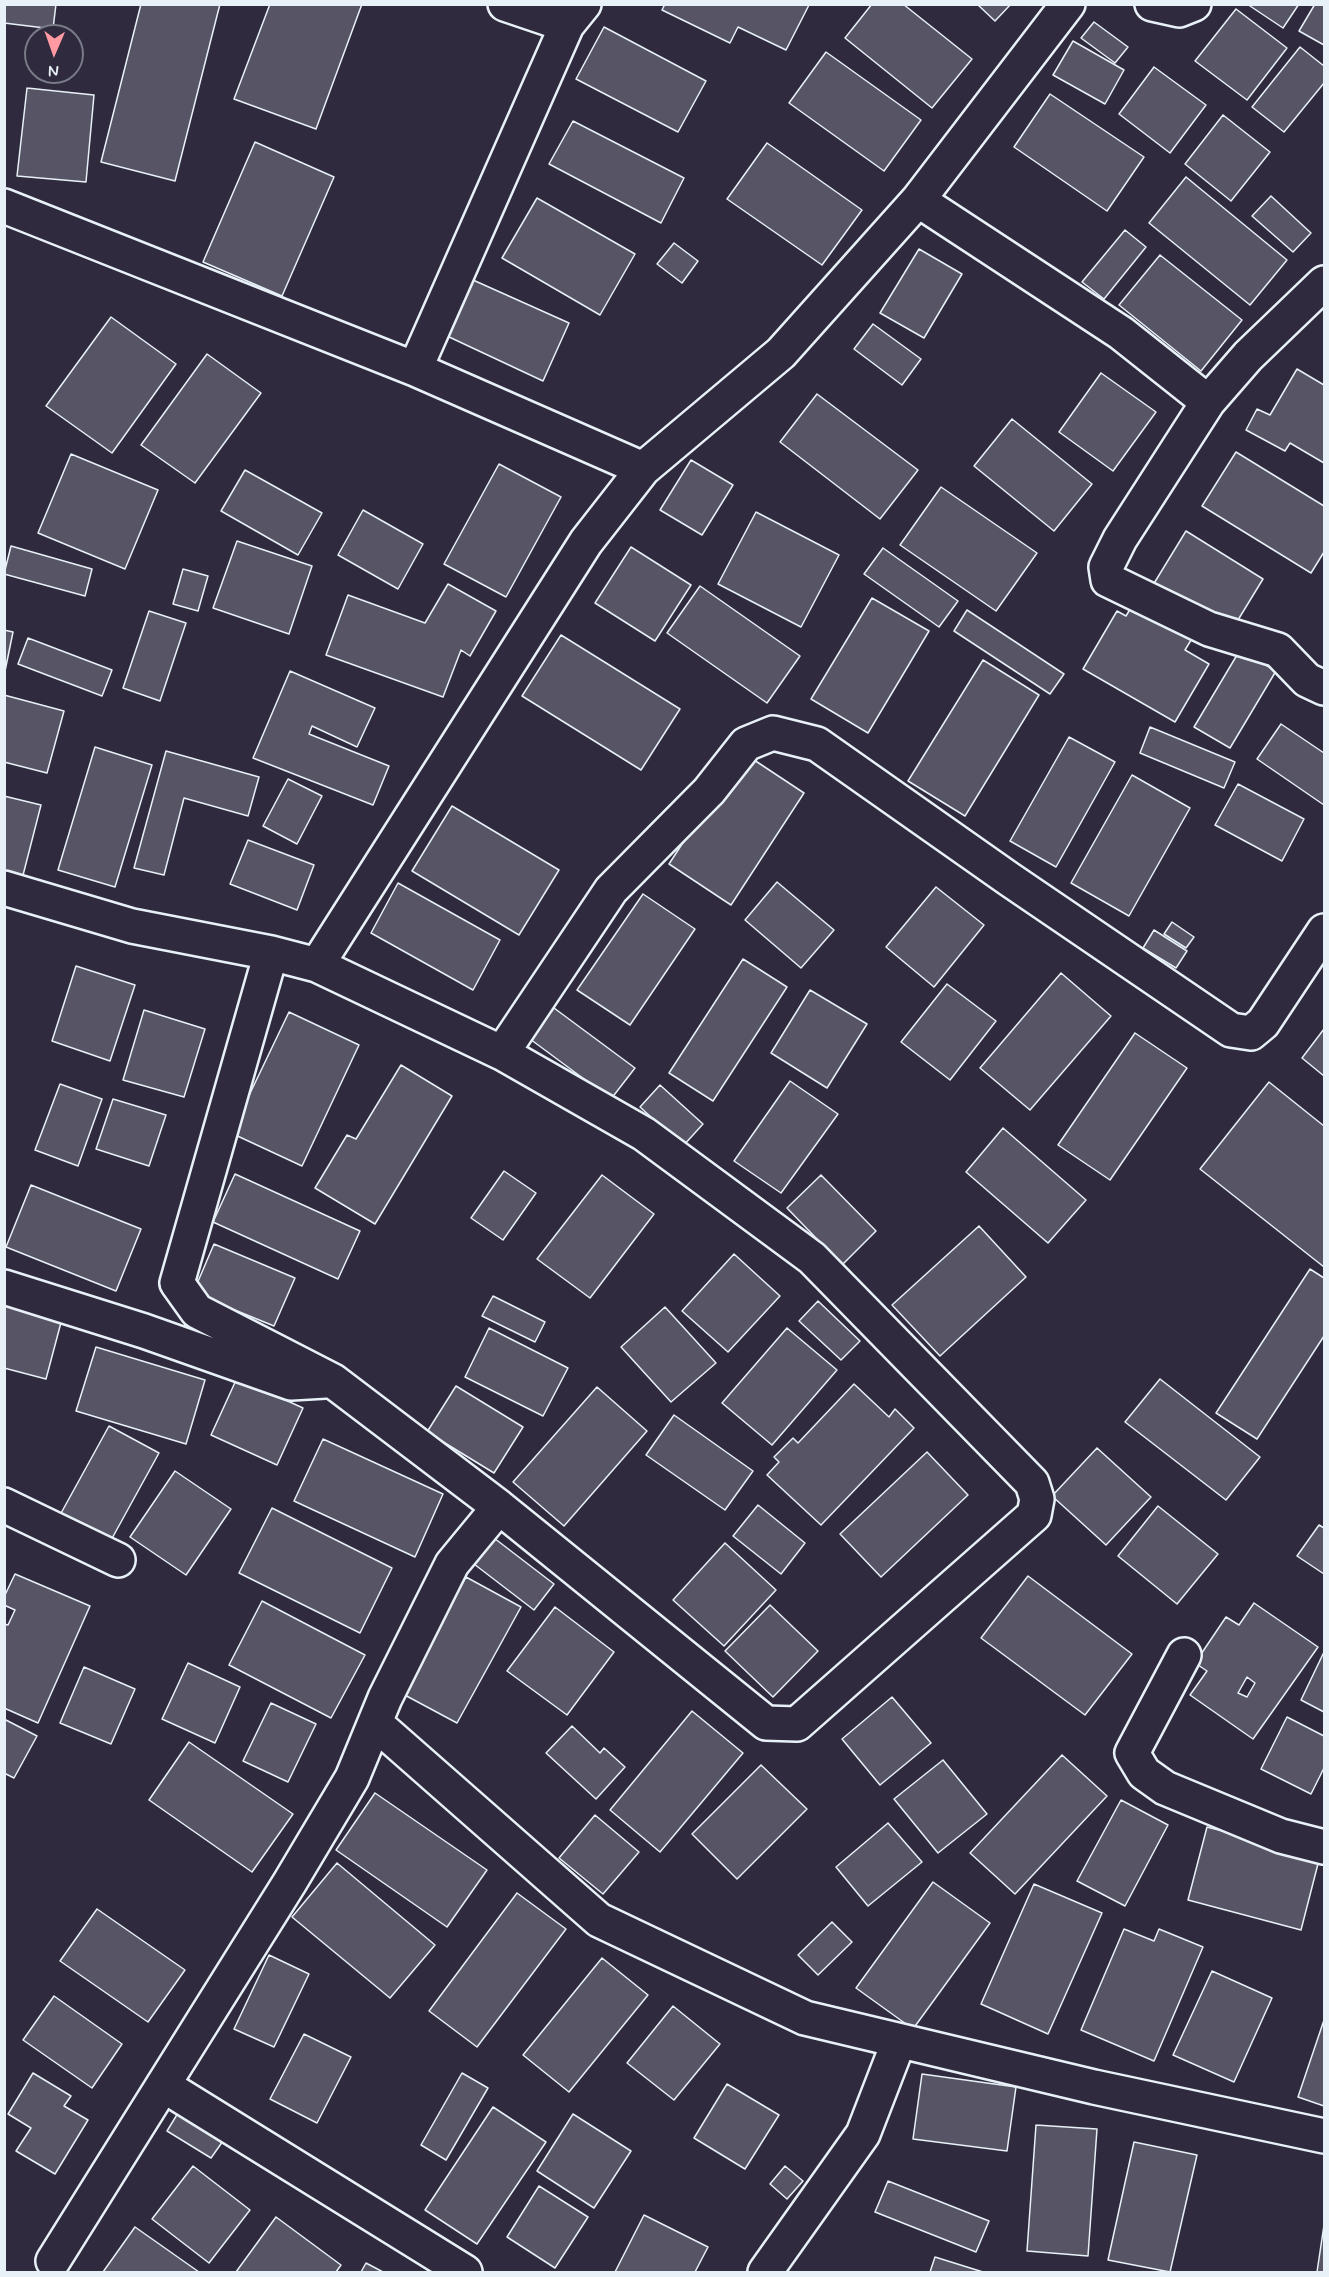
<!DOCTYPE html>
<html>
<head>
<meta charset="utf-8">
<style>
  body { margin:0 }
  #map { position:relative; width:1329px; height:2277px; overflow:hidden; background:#2f2a3d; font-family:Mynerve,sans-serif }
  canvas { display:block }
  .frame { position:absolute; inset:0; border:6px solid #e8f1f8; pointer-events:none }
  .north { position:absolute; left:24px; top:24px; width:60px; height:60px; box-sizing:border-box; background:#2f2a3d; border:2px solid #797a88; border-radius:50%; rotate:182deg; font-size:16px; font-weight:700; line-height:24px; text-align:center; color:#e8f1f8 }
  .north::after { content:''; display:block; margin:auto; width:21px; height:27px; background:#ff9aa2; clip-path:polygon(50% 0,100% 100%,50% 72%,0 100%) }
</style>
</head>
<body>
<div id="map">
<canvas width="1329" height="2277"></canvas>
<div class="frame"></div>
<div class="north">N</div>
</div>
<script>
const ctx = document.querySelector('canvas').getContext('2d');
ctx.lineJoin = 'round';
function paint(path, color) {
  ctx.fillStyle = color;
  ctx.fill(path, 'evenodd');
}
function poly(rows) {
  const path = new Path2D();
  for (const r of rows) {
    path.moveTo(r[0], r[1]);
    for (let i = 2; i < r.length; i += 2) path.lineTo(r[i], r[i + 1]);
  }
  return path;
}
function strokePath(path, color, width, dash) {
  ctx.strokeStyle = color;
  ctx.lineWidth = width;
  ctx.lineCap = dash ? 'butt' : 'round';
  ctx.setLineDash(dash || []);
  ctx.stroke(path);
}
const building = poly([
  [4,4,56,4,53,29,4,23,4,4],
  [141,4,220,4,175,181,101,162,141,4],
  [270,4,362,4,316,129,234,99,270,4],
  [665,4,808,4,809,5,786,50,738,27,730,43,662,10,665,4],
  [872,4,903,4,972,59,932,108,845,38,872,4],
  [977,4,1011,4,995,21,977,4],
  [1247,4,1299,4,1283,28,1247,4],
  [1315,4,1324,4,1324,45,1299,31,1315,4],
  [1236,9,1287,48,1247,100,1195,61,1236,9],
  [1094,22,1128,47,1115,63,1081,38,1094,22],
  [604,27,706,81,678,132,576,79,604,27],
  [1073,41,1124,70,1105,104,1053,75,1073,41],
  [1300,47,1324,66,1324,83,1284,132,1252,107,1300,47],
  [826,52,921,120,884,171,789,103,826,52],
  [1154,67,1206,105,1170,153,1119,114,1154,67],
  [27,88,94,95,86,182,17,176,27,88],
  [1050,94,1144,157,1107,211,1014,147,1050,94],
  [1223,115,1270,152,1231,201,1185,164,1223,115],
  [573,121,684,178,661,223,549,164,573,121],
  [255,142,334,177,282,296,203,262,255,142],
  [767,143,862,210,822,265,727,199,767,143],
  [1186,177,1287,260,1250,305,1149,223,1186,177],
  [1271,196,1311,233,1293,252,1252,216,1271,196],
  [537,198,635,254,600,315,502,258,537,198],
  [1125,230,1146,247,1104,299,1082,282,1125,230],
  [674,243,698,261,682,283,657,264,674,243],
  [919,249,962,274,924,338,880,313,919,249],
  [1160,255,1242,320,1201,371,1119,305,1160,255],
  [473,280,569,323,543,381,447,336,473,280],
  [111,317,176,364,112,453,46,406,111,317],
  [873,324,921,359,902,385,854,349,873,324],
  [207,354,261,393,195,483,141,445,207,354],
  [1297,369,1324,385,1324,463,1290,443,1285,451,1246,430,1257,409,1270,415,1297,369],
  [1101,373,1156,412,1113,471,1059,432,1101,373],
  [817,394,918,470,880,519,780,442,817,394],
  [1012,419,1092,484,1054,531,974,466,1012,419],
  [1236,452,1324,506,1324,552,1311,573,1202,506,1236,452],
  [71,454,158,490,125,569,38,533,71,454],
  [691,460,733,485,702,535,660,510,691,460],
  [499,464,561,497,506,597,444,564,499,464],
  [245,470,322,513,298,555,221,511,245,470],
  [941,487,1037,553,996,611,900,545,941,487],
  [363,510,423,544,398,589,338,555,363,510],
  [756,512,839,555,801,627,718,584,756,512],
  [1186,531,1263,579,1230,633,1153,585,1186,531],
  [237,541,312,566,289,634,213,608,237,541],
  [11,546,92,569,85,596,4,574,11,546],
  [631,547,691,585,655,641,595,603,631,547],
  [883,548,958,601,939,627,864,574,883,548],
  [183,569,208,576,198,611,173,604,183,569],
  [448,584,496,611,470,656,461,650,443,697,326,655,348,595,425,623,448,584],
  [700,586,800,656,767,703,667,633,700,586],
  [1138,596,1196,632,1185,650,1209,664,1175,722,1083,669,1117,611,1126,616,1138,596],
  [872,598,929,631,868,733,811,699,872,598],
  [967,610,1064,674,1050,694,954,631,967,610],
  [149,611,186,623,160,701,123,688,149,611],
  [4,630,13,632,4,676,4,630],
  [561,635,680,709,641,770,522,696,561,635],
  [28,638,112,670,102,696,18,664,28,638],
  [1240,650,1276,671,1230,748,1194,727,1240,650],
  [983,660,1039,695,965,816,908,781,983,660],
  [290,671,375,708,357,747,312,726,309,734,389,766,373,805,253,758,290,671],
  [4,695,64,711,47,773,4,762,4,695],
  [1281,724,1324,753,1324,805,1257,759,1281,724],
  [1150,727,1235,762,1224,788,1140,753,1150,727],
  [1069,737,1115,762,1056,867,1010,841,1069,737],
  [95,747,152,765,115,887,58,870,95,747],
  [166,751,259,777,248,816,184,798,164,875,134,868,166,751],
  [742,752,804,793,731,905,669,864,742,752],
  [1132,775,1190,808,1129,916,1071,883,1132,775],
  [288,779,322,796,297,844,263,826,288,779],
  [1238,784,1304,819,1282,861,1215,825,1238,784],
  [4,796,41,805,21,883,4,878,4,796],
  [452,806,559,870,519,935,412,871,452,806],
  [248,840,314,865,297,910,230,884,248,840],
  [777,882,834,930,801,968,745,920,777,882],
  [398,883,500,940,473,990,371,933,398,883],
  [936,887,984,925,934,987,886,947,936,887],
  [643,894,695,929,630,1025,577,990,643,894],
  [1172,922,1194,937,1186,948,1164,934,1172,922],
  [1154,930,1187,951,1176,968,1143,948,1154,930],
  [743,959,787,987,713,1101,669,1073,743,959],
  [76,966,135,985,110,1061,52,1041,76,966],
  [1061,973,1111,1016,1030,1110,980,1068,1061,973],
  [947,984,996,1021,950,1080,901,1042,947,984],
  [810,990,867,1024,827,1088,771,1053,810,990],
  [554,1008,635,1068,611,1099,530,1039,554,1008],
  [144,1010,205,1029,184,1097,123,1080,144,1010],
  [289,1012,359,1045,302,1166,231,1133,289,1012],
  [1324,1029,1324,1076,1302,1058,1324,1029],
  [1135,1033,1187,1068,1110,1180,1058,1145,1135,1033],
  [401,1065,452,1096,375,1224,315,1188,347,1135,356,1139,401,1065],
  [790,1081,838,1114,781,1193,734,1161,790,1081],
  [1269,1082,1324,1126,1324,1267,1200,1169,1269,1082],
  [60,1084,102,1099,78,1166,35,1150,60,1084],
  [660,1085,703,1124,683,1146,640,1107,660,1085],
  [113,1099,166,1115,149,1166,96,1149,113,1099],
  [1003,1128,1086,1200,1048,1243,966,1172,1003,1128],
  [504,1171,536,1193,503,1240,471,1218,504,1171],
  [235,1174,360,1231,338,1279,213,1222,235,1174],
  [602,1175,654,1214,590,1298,537,1259,602,1175],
  [821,1175,876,1231,842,1265,787,1208,821,1175],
  [31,1185,141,1229,116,1291,6,1247,31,1185],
  [979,1226,1026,1277,940,1356,892,1305,979,1226],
  [214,1244,295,1278,274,1326,193,1293,214,1244],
  [734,1254,780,1296,728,1352,682,1311,734,1254],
  [1310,1269,1324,1278,1324,1336,1257,1439,1216,1413,1310,1269],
  [493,1296,545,1322,535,1342,482,1316,493,1296],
  [4,1299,63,1315,46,1379,4,1368,4,1299],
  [818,1301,860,1341,841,1360,799,1321,818,1301],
  [665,1307,716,1363,671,1402,621,1347,665,1307],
  [489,1328,568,1368,543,1416,465,1377,489,1328],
  [787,1328,837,1370,772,1445,722,1403,787,1328],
  [96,1347,205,1380,186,1444,76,1411,96,1347],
  [237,1378,303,1408,277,1465,211,1435,237,1378],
  [1160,1379,1260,1457,1226,1500,1125,1422,1160,1379],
  [854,1384,889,1417,895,1409,914,1428,821,1525,767,1475,779,1462,774,1457,793,1438,798,1443,854,1384],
  [456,1386,523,1427,494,1473,427,1432,456,1386],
  [597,1387,647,1431,564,1526,513,1482,597,1387],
  [674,1415,753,1471,725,1510,646,1455,674,1415],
  [109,1426,159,1453,110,1542,60,1515,109,1426],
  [323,1439,443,1494,415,1557,294,1501,323,1439],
  [1097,1448,1151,1497,1106,1545,1052,1496,1097,1448],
  [927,1452,968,1495,881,1577,840,1534,927,1452],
  [175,1471,231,1509,186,1575,130,1537,175,1471],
  [758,1505,805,1543,781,1574,733,1536,758,1505],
  [1158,1506,1218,1554,1177,1604,1118,1556,1158,1506],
  [272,1508,392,1568,360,1633,239,1573,272,1508],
  [1319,1525,1324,1528,1324,1574,1297,1556,1319,1525],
  [494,1538,554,1584,534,1610,474,1564,494,1538],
  [725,1543,776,1590,724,1646,673,1600,725,1543],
  [15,1574,90,1606,38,1723,4,1708,4,1624,8,1625,15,1610,4,1605,4,1597,15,1574],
  [1028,1576,1132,1654,1085,1715,981,1638,1028,1576],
  [466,1577,521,1607,457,1723,401,1693,466,1577],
  [262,1601,365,1655,331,1718,229,1665,262,1601],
  [1254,1603,1318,1647,1253,1739,1190,1695,1207,1671,1195,1663,1226,1617,1239,1625,1254,1603],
  [1247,1677,1255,1683,1247,1697,1238,1693,1247,1677],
  [770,1605,818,1651,773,1697,725,1651,770,1605],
  [555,1607,614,1652,567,1715,507,1671,555,1607],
  [1324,1652,1324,1712,1301,1700,1324,1652],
  [188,1663,240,1687,215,1743,162,1719,188,1663],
  [84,1667,135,1689,111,1744,60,1723,84,1667],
  [892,1697,931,1743,880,1785,842,1739,892,1697],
  [271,1703,316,1724,288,1782,243,1761,271,1703],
  [692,1711,743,1753,660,1852,610,1810,692,1711],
  [1287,1717,1324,1736,1324,1768,1311,1794,1261,1769,1287,1717],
  [4,1719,37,1736,14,1778,4,1773,4,1719],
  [572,1726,600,1753,604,1748,625,1767,596,1799,546,1753,572,1726],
  [189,1742,293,1814,252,1872,149,1800,189,1742],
  [1062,1755,1107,1796,1015,1894,970,1853,1062,1755],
  [943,1760,987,1814,938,1853,894,1799,943,1760],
  [761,1765,807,1809,737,1879,692,1834,761,1765],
  [375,1793,487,1870,447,1927,336,1850,375,1793],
  [1121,1800,1168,1825,1125,1906,1077,1881,1121,1800],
  [595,1815,639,1852,603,1894,559,1858,595,1815],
  [888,1823,922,1862,868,1906,836,1867,888,1823],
  [1207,1827,1320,1856,1301,1930,1188,1900,1207,1827],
  [337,1863,435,1945,390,1998,292,1917,337,1863],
  [933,1882,990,1923,913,2029,856,1988,933,1882],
  [1034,1884,1102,1913,1048,2034,981,2004,1034,1884],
  [517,1893,566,1929,477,2047,429,2011,517,1893],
  [97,1909,185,1970,148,2022,60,1961,97,1909],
  [832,1922,852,1942,818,1975,798,1955,832,1922],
  [1124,1929,1154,1941,1159,1929,1203,1947,1154,2061,1081,2030,1124,1929],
  [269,1955,309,1974,274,2047,234,2029,269,1955],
  [602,1958,648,1995,569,2092,523,2055,602,1958],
  [1212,1971,1272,1998,1234,2082,1173,2055,1212,1971],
  [54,1996,122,2044,92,2088,23,2040,54,1996],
  [673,2006,720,2044,674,2100,627,2063,673,2006],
  [1324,2020,1324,2106,1298,2097,1324,2020],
  [304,2034,351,2057,317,2123,270,2099,304,2034],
  [33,2073,71,2096,64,2106,88,2120,55,2174,16,2151,31,2128,8,2114,33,2073],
  [462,2073,488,2088,446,2160,421,2145,462,2073],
  [922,2074,1016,2087,1007,2151,913,2139,922,2074],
  [727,2084,779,2115,745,2169,694,2138,727,2084],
  [493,2107,546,2142,477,2244,425,2210,493,2107],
  [178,2113,223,2141,211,2158,167,2131,178,2113],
  [573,2114,631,2151,594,2208,537,2171,573,2114],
  [1036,2125,1097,2129,1088,2256,1027,2251,1036,2125],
  [1134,2142,1197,2155,1170,2272,1108,2260,1134,2142],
  [193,2166,250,2210,209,2263,152,2219,193,2166],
  [785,2166,803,2181,787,2199,770,2184,785,2166],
  [888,2181,989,2221,976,2252,875,2212,888,2181],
  [539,2186,588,2217,555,2268,507,2237,539,2186],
  [644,2215,708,2247,695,2272,615,2272,644,2215],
  [276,2217,341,2265,336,2272,236,2272,276,2217],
  [1324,2225,1324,2272,1317,2272,1324,2225],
  [135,2227,199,2272,103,2272,135,2227],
  [935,2257,983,2272,930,2272,935,2257],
  [366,2263,383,2272,361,2272,366,2263]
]);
const minor = poly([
  [505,4,567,25],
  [1152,4,1179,10,1194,4],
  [918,200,1121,333,1208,402],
  [4,206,415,369,643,469],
  [1324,283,1248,356,1208,402,1120,539,1106,567,1108,580,1209,629,1278,650,1307,680,1324,688],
  [415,369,567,25,584,4],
  [4,888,132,926,271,953,317,965,502,1053,644,1134,812,1258,1032,1483,1037,1499,1034,1515,797,1724,766,1723,499,1507,333,1381,197,1311,177,1283,271,953],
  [317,965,586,542,643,469,781,353,918,200,1068,4],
  [502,1053,611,890,709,791,746,744,773,733,817,744,1009,879,1231,1030,1251,1033,1263,1023,1324,931],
  [4,1287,144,1331,291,1383,325,1381],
  [4,1505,118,1560],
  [1184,1655,1132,1753,1144,1773,1165,1788,1281,1836,1324,1847],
  [375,1723,599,1920,805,2018,1094,2087,1324,2136],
  [163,2085,465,2272],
  [53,2261,290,1882,352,1778,385,1698,452,1564,499,1507],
  [765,2272,863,2134,899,2041]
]);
paint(building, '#575565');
strokePath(building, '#e8f1f8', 1.5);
strokePath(minor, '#e8f1f8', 38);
strokePath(minor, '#2f2a3d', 33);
</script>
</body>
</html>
